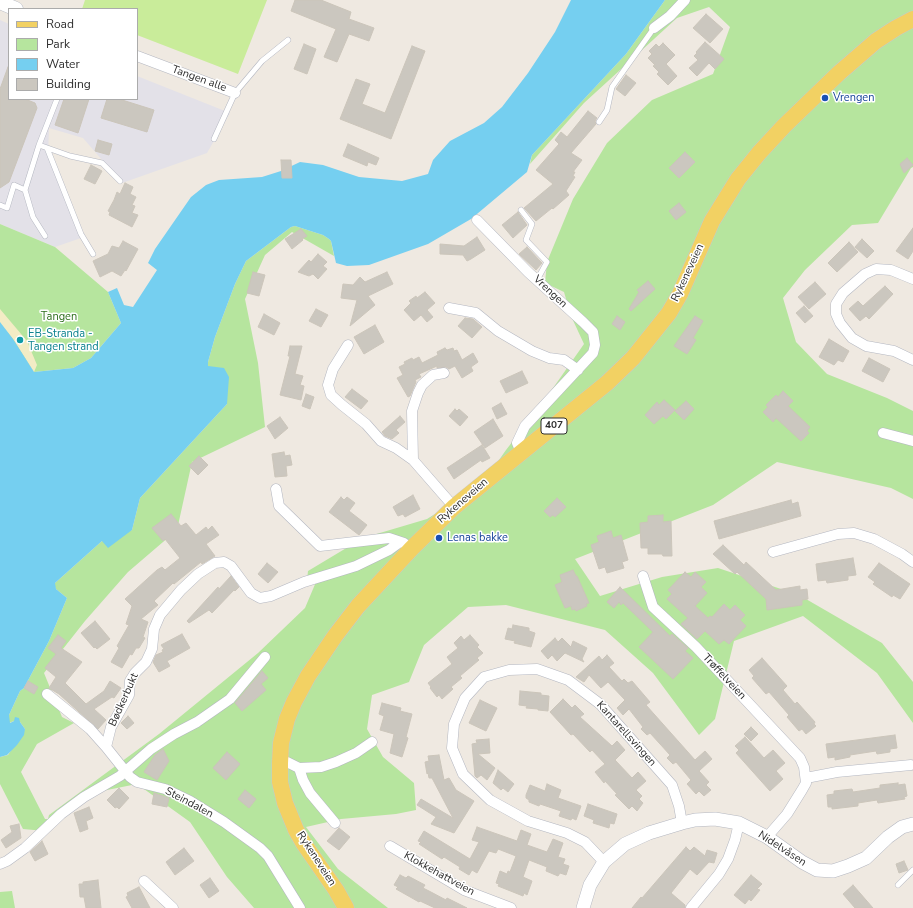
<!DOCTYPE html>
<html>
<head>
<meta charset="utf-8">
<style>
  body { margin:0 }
  #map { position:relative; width:913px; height:908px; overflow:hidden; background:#efe9e1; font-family:"Nunito Sans",sans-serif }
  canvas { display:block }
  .legend { position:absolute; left:8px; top:8px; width:130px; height:92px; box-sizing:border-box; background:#fff; border:1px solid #ababab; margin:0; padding:5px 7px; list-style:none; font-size:12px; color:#2e2e2e }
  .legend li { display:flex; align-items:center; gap:8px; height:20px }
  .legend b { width:20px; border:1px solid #ababab }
</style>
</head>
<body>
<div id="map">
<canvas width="913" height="908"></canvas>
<ul class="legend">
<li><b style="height:5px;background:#f2d163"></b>Road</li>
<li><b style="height:11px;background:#b6e59e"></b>Park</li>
<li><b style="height:11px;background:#75cff0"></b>Water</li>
<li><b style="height:11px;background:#cbc7bf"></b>Building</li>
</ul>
</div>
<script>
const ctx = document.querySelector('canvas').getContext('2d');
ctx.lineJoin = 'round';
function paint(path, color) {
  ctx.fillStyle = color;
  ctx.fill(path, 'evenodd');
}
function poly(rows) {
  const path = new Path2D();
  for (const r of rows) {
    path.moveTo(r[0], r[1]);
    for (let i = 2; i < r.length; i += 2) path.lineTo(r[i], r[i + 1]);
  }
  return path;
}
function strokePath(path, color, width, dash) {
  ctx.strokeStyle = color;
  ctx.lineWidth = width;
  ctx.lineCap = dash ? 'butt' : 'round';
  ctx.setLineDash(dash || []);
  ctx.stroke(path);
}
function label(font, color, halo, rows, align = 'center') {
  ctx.font = font + ' "Nunito Sans",sans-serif';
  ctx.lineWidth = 3;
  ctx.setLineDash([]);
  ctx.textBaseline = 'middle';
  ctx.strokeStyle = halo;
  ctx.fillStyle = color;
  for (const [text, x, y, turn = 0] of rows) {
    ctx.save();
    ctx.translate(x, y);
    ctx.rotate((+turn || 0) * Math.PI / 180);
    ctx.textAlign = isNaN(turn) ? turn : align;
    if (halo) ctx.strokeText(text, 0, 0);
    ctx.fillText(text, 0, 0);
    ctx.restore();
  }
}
const industrial = poly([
  [0,20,9,24,9,99,137,99,137,76,230,113,207,153,122,183,83,138,49,128,48,157,81,238,55,247,0,224]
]);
const green = poly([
  [665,0,913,0,913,167,911,168,878,223,852,225,805,270,783,298,796,342,827,374,887,398,913,411,913,499,891,488,777,462,713,505,575,559,600,596,662,577,718,568,799,595,882,643,913,682,913,723,877,673,803,616,734,641,715,719,699,735,653,673,605,630,506,605,468,607,424,645,409,682,372,695,367,729,383,757,414,783,416,810,396,814,341,819,306,827,338,869,388,908,254,908,227,877,190,822,137,784,97,792,45,831,23,829,0,784,0,757,8,755,25,729,20,722,14,721,9,723,9,715,20,691,24,688,49,641,67,598,56,589,55,587,55,583,102,541,132,530,140,498,227,404,207,366,208,362,215,337,235,284,246,261,291,227,295,226,323,235,329,239,331,241,334,256,292,232,265,255,245,299,258,363,265,427,192,462,177,530,128,572,85,621,44,673,62,717,74,723,37,744,21,772,45,819,48,819,49,815,159,734,258,653,305,608,316,582,307,580,308,571,363,538,427,519,482,484,506,450,546,398,584,344,571,316,564,292,545,283,547,262,573,199,607,143,652,100,713,74,730,27,709,7,677,18,584,103,530,164,532,155,626,54],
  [0,224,55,247,108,292,121,323,91,358,73,368,34,372,0,322],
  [12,891,15,908,0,908,0,892]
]);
const sand = poly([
  [0,309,27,341,37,365,34,372,13,339,0,323]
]);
const pitch = poly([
  [85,0,267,0,238,74,137,35,137,9,82,9]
]);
const water = poly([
  [571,0,665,0,626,54,532,155,527,172,471,219,428,244,369,265,347,266,336,263,331,241,329,239,323,235,295,226,291,227,246,261,235,284,215,337,208,362,208,366,224,368,229,377,227,404,140,498,132,530,108,548,102,541,55,583,56,589,67,598,49,641,24,688,20,691,9,715,10,723,14,721,15,717,19,718,20,722,25,729,24,735,17,745,7,755,0,757,0,322,13,339,34,372,73,368,91,358,121,323,108,292,117,288,124,305,133,307,157,270,148,263,155,249,191,197,206,185,219,180,262,177,281,171,300,162,323,165,359,177,402,181,428,174,433,160,450,141,484,123,502,107,528,73,555,32]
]);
const building = poly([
  [295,0,321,0,351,12,349,19,374,28,369,41,349,34,337,62,324,57,336,29,291,11,295,0],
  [706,14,723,29,710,43,693,28,706,14],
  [705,42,724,59,715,69,709,63,697,76,689,68,698,60,694,56,697,53,696,52,705,42],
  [663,43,675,55,666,64,677,76,668,85,657,74,659,72,653,66,655,65,648,58,652,54,649,51,656,44,659,47,663,43],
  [304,44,316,49,307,74,294,69,304,44],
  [412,46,425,51,391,139,340,119,356,79,370,84,362,104,385,113,412,46],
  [8,67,9,99,25,99,35,103,37,108,9,182,0,188,0,89,8,67],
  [626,75,636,83,625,96,616,89,626,75],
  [64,99,89,99,78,133,55,125,64,99],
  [107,99,119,99,154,110,147,132,101,118,107,99],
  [588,111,597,118,595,121,596,124,571,153,582,160,573,172,575,172,573,176,575,177,566,191,569,195,553,209,552,208,536,221,524,208,553,184,536,170,559,144,555,140,561,132,567,137,588,111],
  [98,140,112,144,109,155,95,151,98,140],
  [348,144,379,158,376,165,368,162,367,166,343,156,348,144],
  [685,152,695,162,679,178,669,168,685,152],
  [907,158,913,165,904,173,900,164,907,158],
  [281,160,291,160,292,178,282,178,281,160],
  [91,165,102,171,95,184,84,179,91,165],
  [125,183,133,187,130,194,136,197,132,205,135,206,132,213,138,215,132,227,109,215,110,212,108,211,114,200,117,192,120,194,125,183],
  [679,203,686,212,676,220,669,211,679,203],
  [518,212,527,225,513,238,502,225,518,212],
  [913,228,913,251,908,259,896,251,913,228],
  [301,229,307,236,302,239,303,240,292,249,285,239,301,229],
  [477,237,485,250,471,259,467,261,463,255,440,254,440,244,464,246,477,237],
  [862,239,874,251,867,258,855,247,862,239],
  [123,241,138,249,126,271,125,270,121,276,112,271,100,277,93,261,108,254,112,246,119,248,123,241],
  [849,242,858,252,837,272,828,263,849,242],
  [527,247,542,263,536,270,519,254,527,247],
  [318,254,327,262,323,266,327,269,318,279,313,274,309,276,298,272,309,260,311,262,318,254],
  [253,272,265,275,259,296,247,293,253,272],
  [387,272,393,284,368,296,375,305,350,326,357,300,341,298,343,284,353,285,360,277,365,282,387,272],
  [648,281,655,289,631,311,629,309,639,292,637,290,648,281],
  [815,282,826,294,809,309,798,297,815,282],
  [885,286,893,294,869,319,866,316,860,321,849,309,858,301,863,306,885,286],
  [425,292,435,303,427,310,433,317,427,322,421,315,414,321,404,310,411,303,409,301,416,296,417,298,425,292],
  [804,306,813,316,805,323,796,313,804,306],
  [316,309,328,315,321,327,309,321,316,309],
  [264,314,280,323,274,335,258,327,264,314],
  [617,316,625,322,620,330,612,324,617,316],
  [695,316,703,321,693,338,696,340,687,354,674,346,695,316],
  [465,318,473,319,482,327,472,338,458,326,465,318],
  [375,325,384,342,364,354,354,337,375,325],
  [829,339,849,351,843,362,838,360,834,365,819,357,829,339],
  [290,346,302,346,295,374,303,376,300,385,304,386,301,400,280,395,290,356,288,356,290,346],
  [445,348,447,350,453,348,454,351,457,350,462,360,473,353,478,362,471,367,473,371,462,378,455,366,449,369,446,367,437,368,437,366,419,374,421,377,415,380,416,382,410,396,408,397,397,378,403,375,399,367,405,364,404,362,412,358,413,360,419,357,422,363,438,355,437,352,445,348],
  [869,358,890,369,883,382,862,371,869,358],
  [522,371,528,383,506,393,500,381,522,371],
  [352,389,368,401,361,409,345,397,352,389],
  [783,391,793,401,788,406,810,427,807,431,809,433,801,441,776,418,773,422,763,412,768,407,766,405,776,395,778,397,783,391],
  [306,394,314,397,310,409,302,406,306,394],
  [664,400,675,410,666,419,663,416,654,424,645,415,657,402,659,405,664,400],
  [686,401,694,409,684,420,675,411,686,401],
  [501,403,507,414,497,419,492,408,501,403],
  [455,409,457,411,459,409,468,417,460,426,449,416,455,409],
  [400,416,405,422,396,430,399,433,392,439,385,436,382,432,400,416],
  [280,417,288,428,275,439,267,426,280,417],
  [493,419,503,436,485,448,474,432,493,419],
  [482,445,490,458,482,462,481,460,454,479,447,468,482,445],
  [284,452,285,456,290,455,292,465,286,466,287,476,275,477,272,454,284,452],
  [199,456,208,465,198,475,189,466,199,456],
  [413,495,420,509,405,517,403,514,398,516,393,507,413,495],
  [341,497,344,500,347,497,355,503,349,511,367,525,359,535,329,512,341,497],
  [557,498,566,507,555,517,553,515,550,517,544,511,557,498],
  [791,500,792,504,798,502,801,516,719,539,714,521,791,500],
  [171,514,181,526,186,523,196,535,206,527,208,530,212,526,219,535,206,544,215,556,202,564,201,562,174,584,173,583,154,601,158,605,141,619,148,622,143,637,145,638,139,648,136,648,132,655,130,654,122,668,111,662,119,648,117,646,129,625,126,624,132,606,125,599,157,570,162,567,165,570,180,558,165,539,163,541,152,528,171,514],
  [663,515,663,522,671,521,672,556,663,556,662,554,648,554,648,548,641,548,640,523,648,522,648,516,663,515],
  [611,531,613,538,621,535,628,560,622,562,624,568,607,573,605,567,599,569,591,545,599,542,597,536,611,531],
  [723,545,744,565,746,562,776,590,800,586,800,590,807,589,808,599,802,600,802,605,767,610,766,599,737,572,735,574,713,554,723,545],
  [853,558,856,575,848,576,848,580,827,583,826,580,818,581,816,564,853,558],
  [267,563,278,572,268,583,258,574,267,563],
  [879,563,910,584,900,599,893,595,892,597,873,584,875,582,868,577,879,563],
  [573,570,576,576,577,576,589,603,586,604,587,606,576,611,575,609,572,610,571,606,565,608,555,585,562,582,560,575,573,570],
  [685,572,691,577,695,572,706,582,701,587,707,593,695,606,708,618,710,616,712,617,724,604,730,610,735,605,745,615,740,620,746,626,729,644,724,640,719,644,705,631,697,639,681,624,688,618,667,599,672,594,668,590,685,572],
  [231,576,239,587,235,591,234,590,212,613,209,610,189,623,187,621,218,587,219,589,231,576],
  [620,587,670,636,672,634,688,648,685,651,693,658,673,679,639,647,653,632,623,603,621,605,619,602,614,608,607,602,620,587],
  [95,621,110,639,97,649,95,647,94,648,81,633,95,621],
  [513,625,529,628,529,631,535,633,531,647,514,643,515,641,505,639,508,628,512,629,513,625],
  [182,634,190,648,167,661,170,666,159,672,153,662,156,655,163,652,162,650,164,649,161,645,182,634],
  [58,635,66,641,61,648,82,662,65,683,86,704,104,691,110,681,121,688,114,698,112,697,94,709,106,720,98,729,59,694,49,688,56,677,45,668,56,654,48,648,58,635],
  [470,635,479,645,477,647,483,653,477,658,479,660,460,676,462,678,451,687,453,689,442,699,439,695,437,697,430,688,431,687,428,683,452,664,447,657,458,648,454,643,461,636,464,640,470,635],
  [555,638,558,642,562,638,571,647,573,641,587,648,582,659,584,662,565,653,557,661,552,655,548,659,541,651,555,638],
  [607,655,614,663,609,667,622,681,624,679,628,683,632,681,650,702,646,705,695,760,705,751,712,759,699,771,709,782,706,785,711,790,704,796,699,791,696,794,687,784,691,780,676,762,673,764,667,758,670,755,650,733,647,735,641,729,643,727,629,709,623,715,617,708,625,700,608,682,601,688,589,675,584,682,576,677,599,656,602,660,607,655],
  [762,658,787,686,783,690,795,704,797,702,815,722,814,724,816,726,806,734,802,729,799,731,787,717,789,715,769,692,766,694,752,678,754,676,749,670,762,658],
  [262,671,268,678,261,684,266,690,242,711,235,703,262,671],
  [28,681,38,687,34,694,24,688,28,681],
  [520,691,541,693,541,695,549,696,548,711,538,710,538,709,526,708,527,706,519,705,520,691],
  [563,699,572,708,575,705,584,714,580,717,612,746,617,741,625,750,615,760,632,778,638,772,646,781,636,790,642,796,639,799,643,803,637,811,632,806,629,809,615,795,617,794,605,781,604,783,595,772,605,764,592,750,590,752,573,734,571,735,550,712,563,699],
  [480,700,497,708,486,731,469,723,480,700],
  [382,703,401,708,400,711,412,714,406,737,408,738,402,757,390,753,394,734,380,730,384,716,379,714,382,703],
  [128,716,134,723,127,729,121,723,128,716],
  [751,727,758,734,751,741,744,734,751,727],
  [895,735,897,748,890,749,890,752,877,754,876,751,850,755,850,757,835,760,835,757,828,758,826,744,895,735],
  [745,737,764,758,773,750,785,763,776,771,783,779,770,791,736,753,739,750,735,746,745,737],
  [489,739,490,753,478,754,495,768,487,780,481,775,477,778,475,776,472,744,477,743,476,740,489,739],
  [163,749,169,761,157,780,144,772,155,755,163,749],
  [227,752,240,764,226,780,213,768,227,752],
  [439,755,444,780,449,778,456,790,474,801,454,833,431,824,436,817,417,805,421,799,453,818,432,778,429,778,428,773,427,774,425,762,429,761,428,756,439,755],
  [498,770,514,784,508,792,503,788,501,790,493,783,498,770],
  [898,783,898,785,905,784,907,796,904,797,905,799,878,803,877,800,858,803,858,806,832,809,832,807,828,807,827,795,834,794,834,791,852,789,853,792,880,788,880,785,898,783],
  [547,784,561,790,558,798,581,806,576,820,572,818,571,820,559,816,561,811,540,804,539,806,529,802,529,800,526,798,526,795,530,785,545,791,547,784],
  [119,788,129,798,119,809,117,807,115,808,107,800,119,788],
  [245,790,256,799,249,808,238,799,245,790],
  [154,793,169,798,167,807,152,804,154,793],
  [588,804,617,814,614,824,610,823,609,828,593,823,594,820,584,816,588,804],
  [89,807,93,818,86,821,88,829,80,832,74,813,89,807],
  [19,824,21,838,6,848,1,840,12,832,10,826,19,824],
  [477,827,517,841,521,830,531,834,527,845,547,852,553,839,563,843,558,857,565,859,563,864,569,866,566,875,560,873,558,876,546,871,547,867,529,860,523,877,532,881,527,895,524,893,523,896,498,886,499,884,496,883,500,871,507,874,508,871,510,872,516,856,498,849,496,853,489,851,477,873,472,870,469,875,459,869,460,867,444,857,442,859,419,844,421,842,418,841,424,831,470,859,479,842,472,840,477,827],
  [339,828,350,837,339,850,327,841,339,828],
  [42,841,48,854,35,861,30,852,42,841],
  [686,847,690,851,694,847,705,856,707,850,717,853,714,863,709,862,697,875,690,869,671,893,685,905,685,908,632,908,641,897,642,898,686,847],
  [184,848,194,861,175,875,166,862,184,848],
  [904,861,908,870,899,873,896,864,904,861],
  [400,875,406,878,408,876,425,885,423,888,429,891,446,900,447,898,467,908,435,908,420,901,419,902,396,889,398,887,394,885,400,875],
  [751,875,762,884,757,889,760,890,751,901,749,899,745,904,734,895,751,875],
  [210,878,219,891,209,898,200,885,210,878],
  [98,880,101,908,86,908,84,897,80,897,79,884,83,884,83,882,98,880],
  [853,885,873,908,855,908,843,894,853,885],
  [139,887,150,908,132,908,126,897,128,896,127,893,139,887]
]);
const service = poly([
  [599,122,607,110,612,87,654,28],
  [214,139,235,93,262,61,288,40],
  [39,145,70,156,102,163,120,181],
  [47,148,81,234,93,254],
  [0,205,7,208,14,185,25,190],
  [521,210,532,224,526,240,547,262,537,280],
  [45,236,33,217,25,190,39,145,57,99],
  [898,885,913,870]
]);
const minor = poly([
  [654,28,670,16,685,0],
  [137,56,235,93],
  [477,220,528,272,583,322,593,332,595,345,593,353,525,426,517,443,521,452],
  [913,279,891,270,876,269,865,274,843,293,836,304,836,314,840,323,852,338,866,346,894,351,913,360],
  [449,308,476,313,498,331,532,351,549,358,564,360,578,370],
  [348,345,333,369,328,385,331,395,342,405,366,424,381,441,396,448,413,460],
  [444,373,433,375,422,385,418,393,412,411,413,460,454,507],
  [883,433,913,441],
  [276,489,279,506,320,546,389,538,404,543],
  [773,552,838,534,854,533,874,539,902,554,913,562],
  [643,576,653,607,696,647,727,680,800,758,804,767,806,783,802,790,787,814,767,837],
  [47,694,90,729,106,747],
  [280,763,287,762,299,768,321,767,336,762,356,753,372,742],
  [299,768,303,780,310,793,335,823],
  [806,778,837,772,911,765],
  [390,846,464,890,511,908],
  [604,862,585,842,567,833,528,821,490,800,463,774,452,748,454,724,465,698,484,677,509,670,537,669,568,680,600,704,672,785,679,806,682,823],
  [0,864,7,861,25,848,61,814,84,797,120,776,151,749,174,734,197,722,230,699,265,657],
  [144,881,173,908],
  [300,908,268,856,260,848,224,822,190,801,165,789,137,782,130,777,106,747,111,727,129,695,130,681,135,673,146,662,152,649,154,629,160,615,181,590,198,574,215,563,224,562,231,566,251,593,260,598,271,596,304,582,356,566,389,550,400,542],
  [691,908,719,874,728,859,735,840,739,823]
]);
const tertiary = poly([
  [583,908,590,885,604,862,625,844,649,833,682,823,695,820,715,819,739,823,767,837,802,862,817,870,833,871,848,866,866,858,888,837,902,827,913,824]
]);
const secondary = poly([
  [0,2,16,9]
]);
const primary = poly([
  [346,908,336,890,304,844,296,830,285,803,280,782,280,763,281,743,287,719,294,702,308,676,335,636,358,606,412,548,454,507,607,383,633,358,669,313,680,294,712,221,738,179,759,153,784,126,839,73,876,41,896,28,913,19]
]);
const markers = [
  [825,98,4,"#1a4fb4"],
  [20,340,4,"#0f9aa8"],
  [439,538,4,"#1a4fb4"]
];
const shields = [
  [554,426,26]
];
const shieldNames = [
  ["407",554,426]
];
const streetNames = [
  ["Tangen alle",199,79,20],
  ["Rykeneveien",688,273,-65],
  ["Vrengen",550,292,43],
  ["Rykeneveien",463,501,-41],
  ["Trøffelveien",724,677,47],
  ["Bødkerbukt",124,700,-66],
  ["Kantarellsvingen",626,734,48],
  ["Steindalen",189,803,28],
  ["Nidelvåsen",782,849,33],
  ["Rykeneveien",316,859,57],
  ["Klokkehattveien",439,874,29]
];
const transitNames = [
  ["Vrengen",833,98],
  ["Lenas bakke",447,538]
];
const parkNames = [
  ["Tangen",59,317]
];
const cultureNames = [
  ["EB-Stranda -",28,334],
  ["Tangen strand",28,347]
];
paint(industrial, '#e3e1e8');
paint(green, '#b6e59e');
paint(sand, '#f3ecc5');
paint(pitch, '#c9ec9a');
paint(water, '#75cff0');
paint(building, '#cbc7bf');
strokePath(building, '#cbc5ba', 1);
strokePath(service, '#b4b7c1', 6);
strokePath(minor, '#b4b7c1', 11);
strokePath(tertiary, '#b4b7c1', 14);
strokePath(secondary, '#b4b7c1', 15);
strokePath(primary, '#c9c9c9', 17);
strokePath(service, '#fff', 5);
strokePath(minor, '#fff', 10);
strokePath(tertiary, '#fff', 13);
strokePath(secondary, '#fff', 14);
strokePath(primary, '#f2d163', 16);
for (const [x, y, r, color] of markers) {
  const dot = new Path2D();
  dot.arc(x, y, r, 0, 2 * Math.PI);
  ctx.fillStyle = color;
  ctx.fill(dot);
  strokePath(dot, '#fff', 1.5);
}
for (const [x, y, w] of shields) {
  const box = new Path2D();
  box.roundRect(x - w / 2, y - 8, w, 16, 3);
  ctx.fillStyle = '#fff';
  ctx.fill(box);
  strokePath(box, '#2e2e2e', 1);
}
label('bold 10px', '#2e2e2e', null, shieldNames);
label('11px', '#2e2e2e', '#fff', streetNames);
label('11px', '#164399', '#fff', transitNames, 'left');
label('11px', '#2c6e1b', '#fff', parkNames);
label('11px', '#0d838f', '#fff', cultureNames, 'left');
</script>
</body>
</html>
